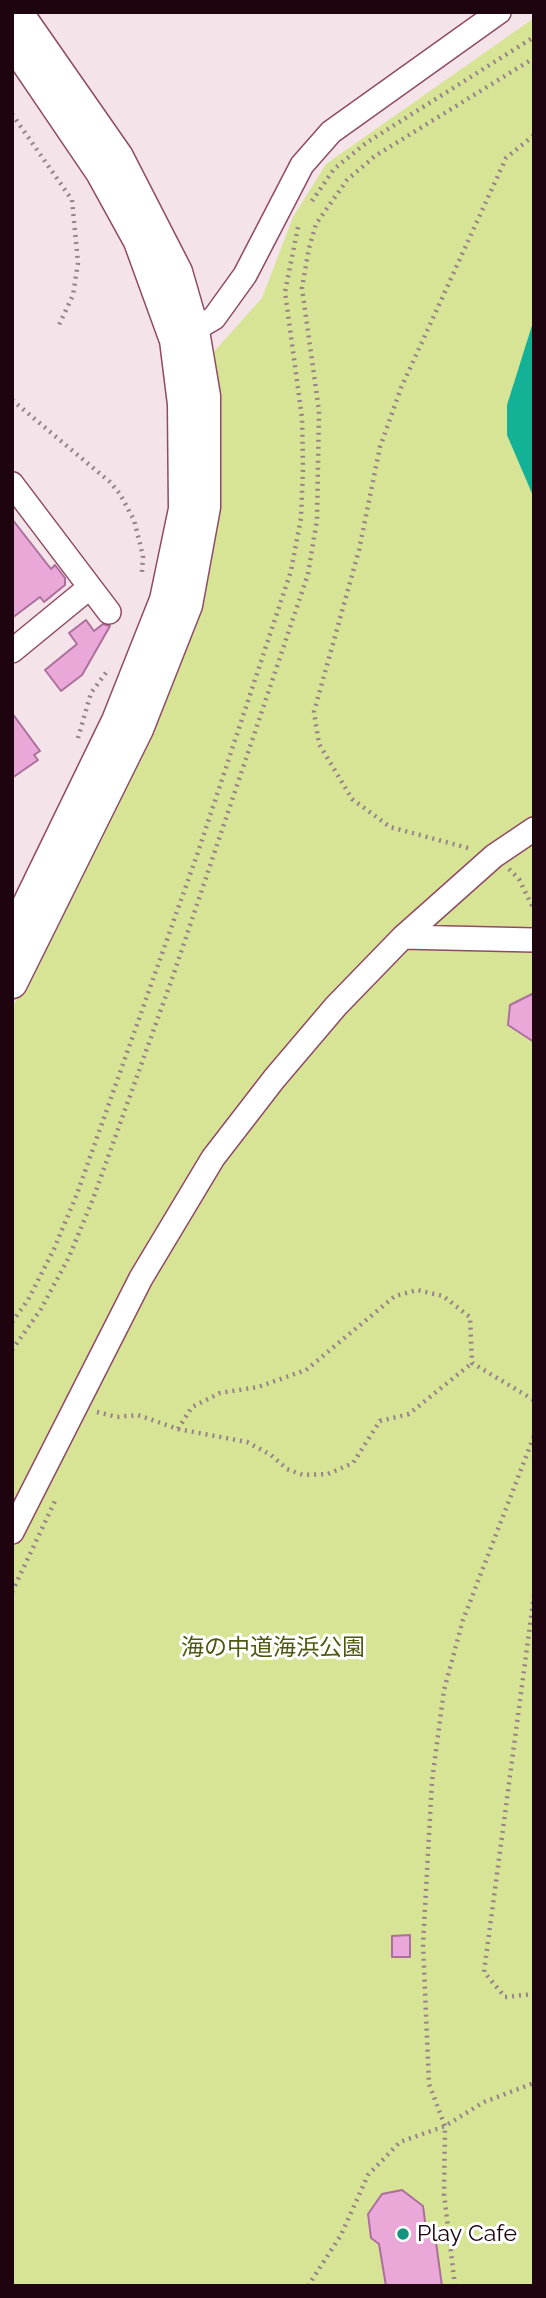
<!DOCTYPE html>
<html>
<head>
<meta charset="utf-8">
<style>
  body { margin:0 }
  #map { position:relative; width:546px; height:2298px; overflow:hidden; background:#f4e3e9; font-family:Raleway,sans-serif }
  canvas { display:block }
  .frame { position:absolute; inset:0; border:14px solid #1e040f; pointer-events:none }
</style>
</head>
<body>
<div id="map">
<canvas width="546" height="2298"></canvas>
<div class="frame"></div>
</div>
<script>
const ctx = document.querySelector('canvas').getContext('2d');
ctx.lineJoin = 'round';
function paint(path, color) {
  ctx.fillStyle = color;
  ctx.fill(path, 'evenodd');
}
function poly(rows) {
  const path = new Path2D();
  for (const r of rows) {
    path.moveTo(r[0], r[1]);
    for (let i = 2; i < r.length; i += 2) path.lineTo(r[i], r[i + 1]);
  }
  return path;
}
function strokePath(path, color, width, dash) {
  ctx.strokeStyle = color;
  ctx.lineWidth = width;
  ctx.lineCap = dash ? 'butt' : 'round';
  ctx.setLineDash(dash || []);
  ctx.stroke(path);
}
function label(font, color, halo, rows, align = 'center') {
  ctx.font = font + ' Raleway,"Noto Sans JP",sans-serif';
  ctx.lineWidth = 6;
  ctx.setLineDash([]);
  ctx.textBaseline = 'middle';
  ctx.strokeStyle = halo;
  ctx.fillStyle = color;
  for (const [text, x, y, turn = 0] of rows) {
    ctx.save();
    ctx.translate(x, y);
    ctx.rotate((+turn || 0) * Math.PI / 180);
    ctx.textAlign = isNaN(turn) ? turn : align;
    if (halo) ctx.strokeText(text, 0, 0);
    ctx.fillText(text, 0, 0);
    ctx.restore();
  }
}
const green = poly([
  [534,18,534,2286,12,2286,12,1009,157,721,210,356,262,298,293,217,326,164]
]);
const water = poly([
  [534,319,534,498,507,435,507,405]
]);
const building = poly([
  [12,519,51,569,55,565,65,578,65,585,44,602,40,597,12,618,12,519],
  [86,620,94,631,103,624,110,626,82,675,61,691,45,670,77,644,69,633,86,620],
  [12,713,40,751,34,755,38,760,12,778,12,713],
  [534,993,534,1042,508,1025,510,1005,534,993],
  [410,1935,410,1957,392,1957,392,1936,410,1935],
  [402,2190,423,2206,426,2229,434,2228,442,2286,386,2286,379,2244,371,2238,368,2214,382,2194,402,2190]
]);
const path = poly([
  [12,114,72,200,78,263,73,295,58,327],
  [312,201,334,169,366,143,534,37],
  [12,400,110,482,120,494,134,520,143,556,142,572],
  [78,738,91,693,108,670],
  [468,848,390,827,352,799,319,744,314,712,359,550,380,447,401,388,506,158,534,135],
  [509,869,519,879,534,910],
  [12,1322,28,1300,54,1249,77,1194,198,852,291,571,301,518,303,468,302,418,285,292,298,227],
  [12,1350,41,1309,69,1257,93,1199,173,976,308,574,317,520,319,411,302,288,309,248,316,224,347,180,375,156,534,58],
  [97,1412,117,1417,138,1415,178,1429,192,1407,220,1393,258,1387,306,1370,395,1296,417,1290,443,1296,470,1317,472,1363,534,1400],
  [178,1429,247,1442,271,1455,287,1469,303,1475,328,1474,353,1463,380,1421,409,1414,472,1363],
  [12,1592,55,1501],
  [534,1595,484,1972,505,1997,534,1994],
  [308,2286,341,2235,368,2175,400,2142,445,2126,484,2102,534,2083],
  [455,2286,444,2194,445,2126,429,2084,423,1944,432,1781,444,1690,463,1620,534,1436]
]);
const minor = poly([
  [181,337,214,318,245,275,302,165,331,132,499,12],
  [12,484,90,587,12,651],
  [90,587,109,612],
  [403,937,534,940],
  [12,1532,141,1278,213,1158,274,1079,336,1006,403,937,494,856,534,829]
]);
const major = poly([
  [12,41,101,172,139,241,175,340,183,404,184,509,165,600,117,721,12,937],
  [12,983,138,729,187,605,205,507,205,396,194,331,177,272,118,157,17,12]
]);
const markers = [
  [403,2234,7,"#13947e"]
];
const parkNames = [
  ["海の中道海浜公園",273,1648]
];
const poiNames = [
  ["Play Cafe",417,2234]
];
paint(green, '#d7e495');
paint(water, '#13b297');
paint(building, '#e9a8d8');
strokePath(building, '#ac6f9c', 2);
strokePath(minor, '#8f4a65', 26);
strokePath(major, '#8f4a65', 33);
strokePath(path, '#97828a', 4.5, [2, 5]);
strokePath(minor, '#fff', 23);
strokePath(major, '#fff', 30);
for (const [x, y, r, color] of markers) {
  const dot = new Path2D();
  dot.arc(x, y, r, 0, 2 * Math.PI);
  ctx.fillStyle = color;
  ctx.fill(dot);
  strokePath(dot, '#fff', 2.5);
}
label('23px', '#4f580f', '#fff', parkNames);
label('23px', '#1e040f', '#fff', poiNames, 'left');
</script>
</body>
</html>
